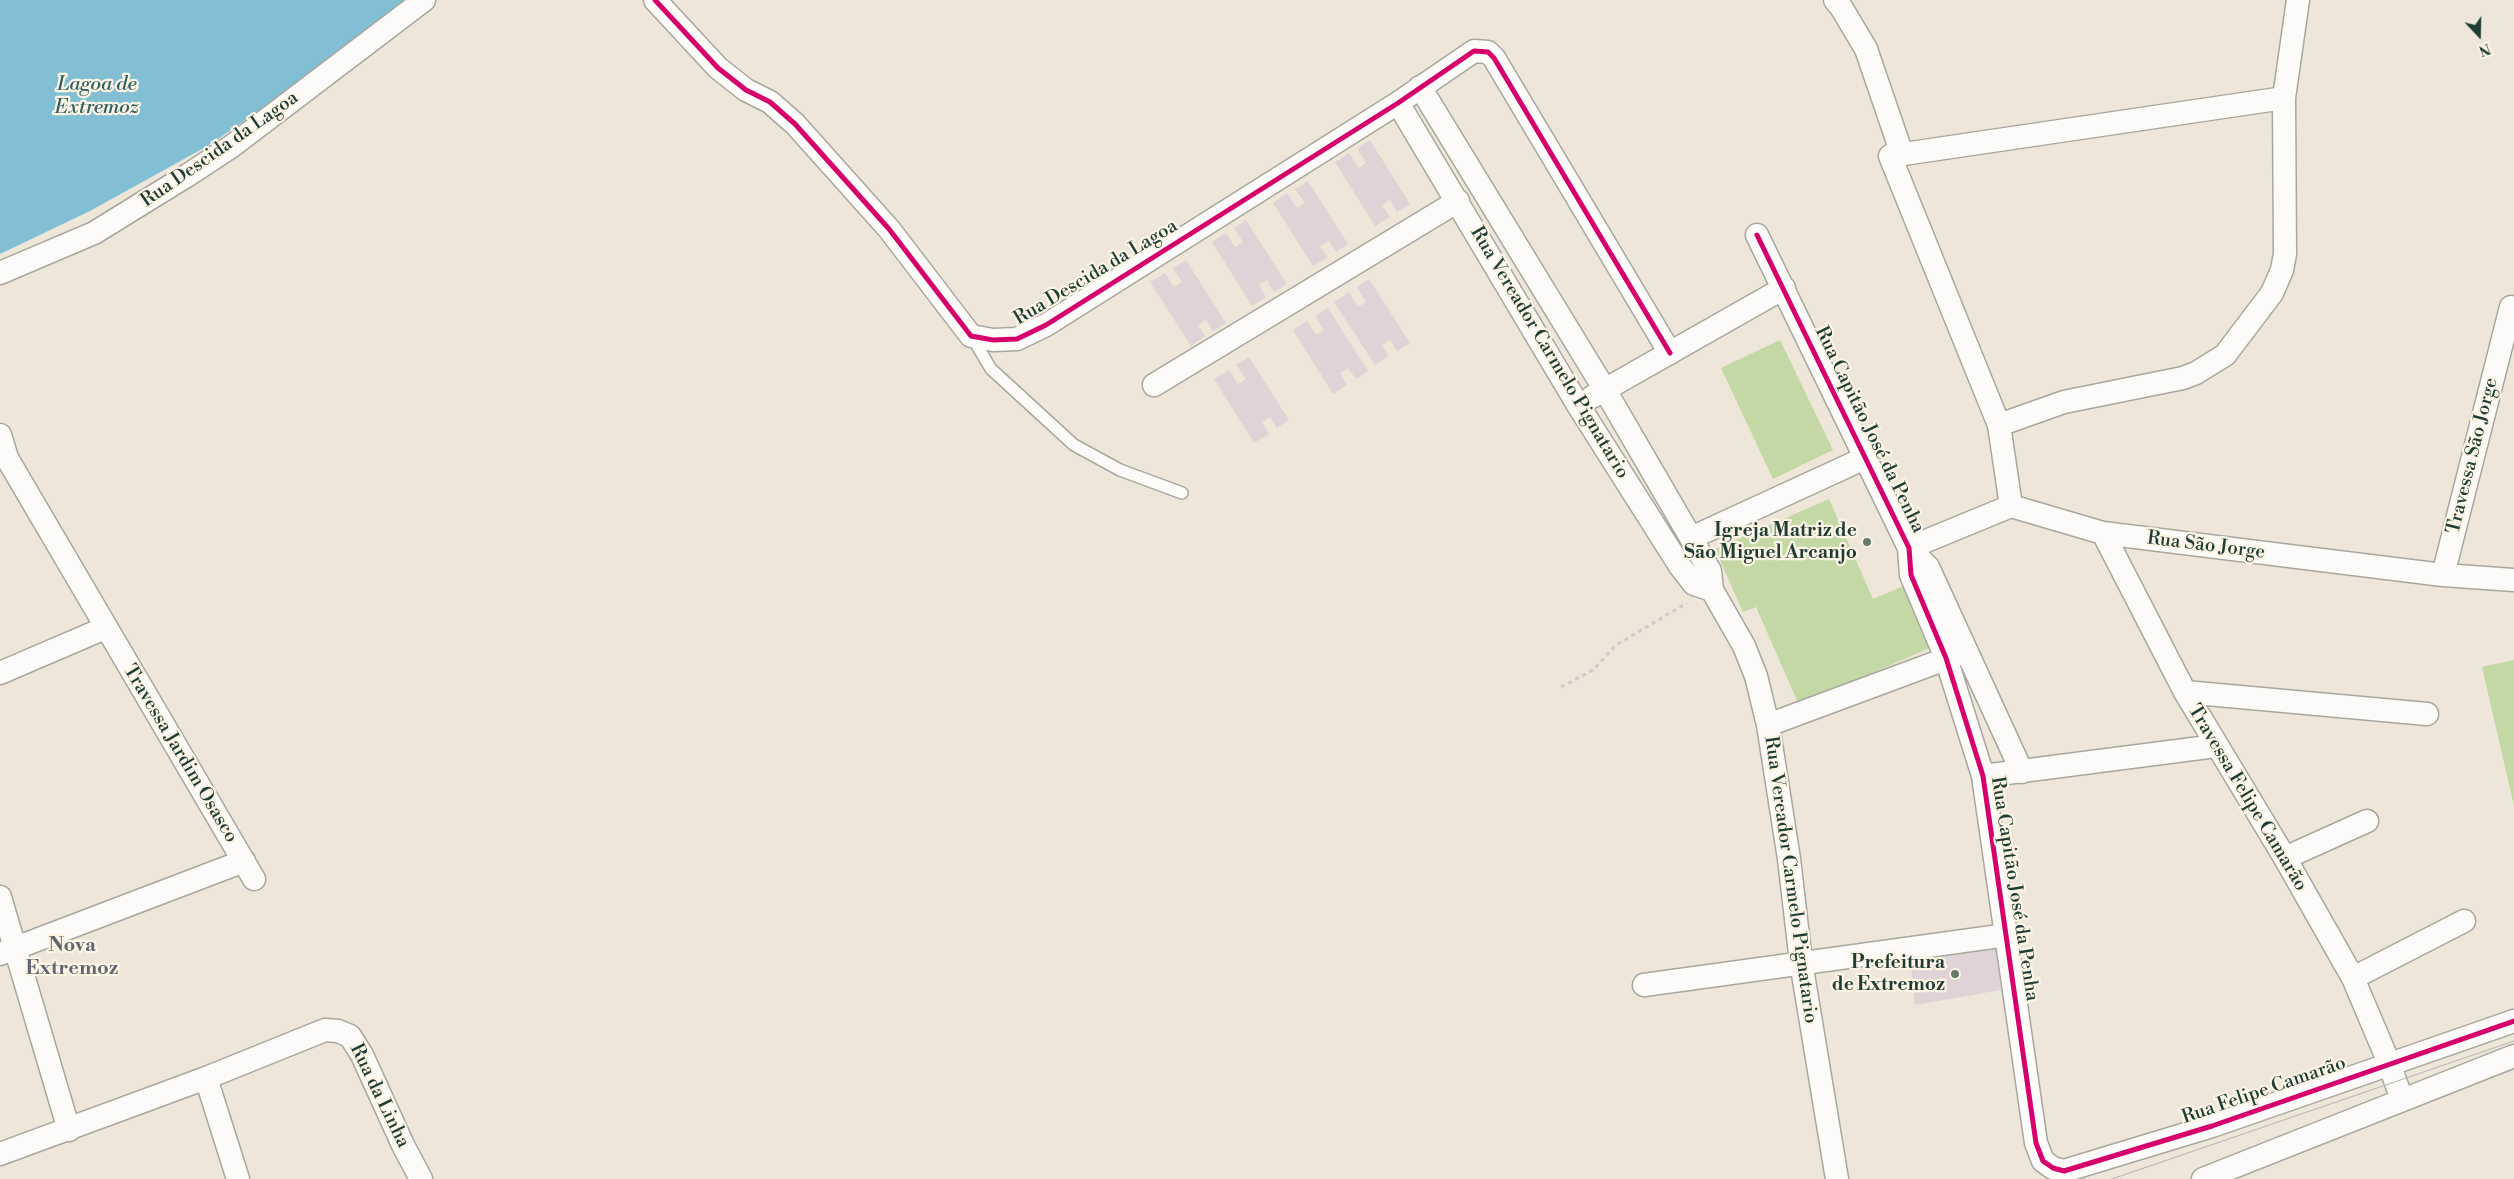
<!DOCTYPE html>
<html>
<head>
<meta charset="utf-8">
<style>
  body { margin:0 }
  #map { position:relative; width:2514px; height:1179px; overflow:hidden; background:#eee6d8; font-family:"Libre Bodoni",serif }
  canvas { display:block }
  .north { position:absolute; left:2454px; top:10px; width:50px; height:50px; -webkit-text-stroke:4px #fcf5e5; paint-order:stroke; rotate:159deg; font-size:14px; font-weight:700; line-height:20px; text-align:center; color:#1f3d34 }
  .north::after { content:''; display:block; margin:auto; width:18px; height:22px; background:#1f3d34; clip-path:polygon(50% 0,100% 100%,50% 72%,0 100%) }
</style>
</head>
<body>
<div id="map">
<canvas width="2514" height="1179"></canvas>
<div class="north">N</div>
</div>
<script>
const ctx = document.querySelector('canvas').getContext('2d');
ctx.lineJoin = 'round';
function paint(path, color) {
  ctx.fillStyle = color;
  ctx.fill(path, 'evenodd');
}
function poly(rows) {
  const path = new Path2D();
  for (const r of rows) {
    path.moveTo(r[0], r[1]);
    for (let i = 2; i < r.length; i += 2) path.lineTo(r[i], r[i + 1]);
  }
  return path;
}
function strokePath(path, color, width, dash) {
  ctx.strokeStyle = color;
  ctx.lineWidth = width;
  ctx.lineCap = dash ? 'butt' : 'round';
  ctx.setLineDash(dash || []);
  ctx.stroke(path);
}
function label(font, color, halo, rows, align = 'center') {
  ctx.font = font + ' "Libre Bodoni",serif';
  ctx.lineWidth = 4.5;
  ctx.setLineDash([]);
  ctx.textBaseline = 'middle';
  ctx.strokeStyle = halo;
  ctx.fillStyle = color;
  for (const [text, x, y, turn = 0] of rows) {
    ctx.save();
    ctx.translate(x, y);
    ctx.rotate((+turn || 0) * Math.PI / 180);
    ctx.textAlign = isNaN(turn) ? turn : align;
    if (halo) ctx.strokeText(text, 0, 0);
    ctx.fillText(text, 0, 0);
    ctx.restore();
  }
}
const green = poly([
  [1780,340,1833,450,1773,479,1721,368],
  [1829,499,1873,599,1904,586,1932,647,1799,705,1756,607,1743,612,1715,549],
  [2514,660,2514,806,2482,667]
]);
const water = poly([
  [0,0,406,0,345,50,211,144,90,211,0,254]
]);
const building = poly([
  [1370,140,1410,204,1397,212,1390,200,1382,205,1390,217,1375,226,1335,162,1349,153,1359,168,1366,163,1357,148],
  [1308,181,1348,244,1336,252,1329,241,1320,246,1328,257,1313,266,1273,203,1287,193,1297,208,1305,203,1295,189],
  [1246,220,1287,284,1274,292,1267,280,1259,285,1266,297,1252,306,1212,242,1226,233,1235,247,1243,242,1234,228],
  [1186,260,1226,323,1213,331,1206,320,1198,325,1205,336,1191,346,1150,282,1165,273,1174,287,1182,282,1173,268],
  [1369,279,1410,343,1397,351,1390,340,1382,345,1389,356,1375,365,1334,302,1349,292,1358,307,1366,302,1357,287],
  [1328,308,1368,371,1356,379,1348,368,1340,373,1347,385,1333,394,1293,330,1307,321,1316,335,1324,330,1315,316],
  [1249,357,1289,420,1277,428,1270,417,1262,422,1269,434,1254,443,1214,379,1229,370,1238,384,1246,379,1236,365],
  [1995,946,2001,990,1915,1005,1910,958]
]);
const path = poly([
  [1561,687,1593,670,1616,645,1687,603]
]);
const service = poly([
  [972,337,991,369,1074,445,1120,470,1182,493]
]);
const minor = poly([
  [655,0,718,68,746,90,770,102,795,124,889,229,971,336,993,340,1017,339,1046,325,1398,103,1474,51,1488,52,1494,58,1670,353],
  [1835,0,1841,7,1866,49,1902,154],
  [1420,87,1605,390,1691,538,1710,571,1712,590,1744,646,1756,676,1768,725,1789,859,1801,962,1837,1179],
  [1398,103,1578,405,1680,566,1694,584,1712,590],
  [1757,235,1909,548,1911,575,1946,658,1983,776,2036,1143,2043,1161,2053,1168,2064,1171,2212,1126,2514,1021],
  [0,273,94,233,188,175,232,146,424,0],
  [1154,385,1458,201],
  [1592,397,1784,288],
  [1999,425,2064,402,2183,378,2196,373,2225,355,2272,293,2282,270,2285,254,2284,98,2298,0],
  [0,435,7,458,254,879],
  [2011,506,1999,425,1890,156,2284,98],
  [2103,533,2185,692,2285,858,2353,978,2389,1063,2402,1100],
  [1691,538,1865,458],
  [2443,575,2511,307],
  [0,673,105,628],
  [2185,692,2427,714],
  [1768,725,1959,654],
  [2022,772,1928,567,1909,548,2011,506,2103,533,2443,575,2514,580],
  [1983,776,2216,746],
  [2285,858,2367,821],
  [0,897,69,1130],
  [0,954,244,861],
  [2353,978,2464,921],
  [1644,985,2007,935],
  [206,1078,238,1179],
  [0,1154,206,1078,325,1030,338,1031,350,1036,362,1055,403,1145,421,1179],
  [2203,1179,2514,1056]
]);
const tram = poly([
  [2112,1179,2514,1041]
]);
const cycleway = poly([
  [655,0,718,68,746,90,770,102,795,124,889,229,971,336,993,340,1017,339,1046,325,1398,103,1474,51,1488,52,1494,58,1670,353],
  [1757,235,1909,548,1911,575,1946,658,1983,776,2036,1143,2043,1161,2053,1168,2064,1171,2212,1126,2514,1021]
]);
const markers = [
  [1867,542,5,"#67786d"],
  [1955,974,5,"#67786d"]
];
const streetNames = [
  ["Rua Descida da Lagoa",220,150,-35],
  ["Rua Descida da Lagoa",1096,273,-31],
  ["Rua Vereador Carmelo Pignatario",1549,353,59],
  ["Rua Capitão José da Penha",1869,430,64],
  ["Travessa São Jorge",2473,456,-76],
  ["Rua São Jorge",2206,546,7],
  ["Travessa Jardim Osasco",180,754,59],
  ["Travessa Felipe Camarão",2247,798,59],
  ["Rua Vereador Carmelo Pignatario",1790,880,82],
  ["Rua Capitão José da Penha",2014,889,81],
  ["Rua Felipe Camarão",2264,1091,-19],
  ["Rua da Linha",379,1096,64]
];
const poiNames = [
  ["Igreja Matriz de",1857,531],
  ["São Miguel Arcanjo",1857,553],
  ["Prefeitura",1945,963],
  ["de Extremoz",1945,985]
];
const waterNames = [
  ["Lagoa de",97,85],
  ["Extremoz",97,108]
];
const neighbourhoodNames = [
  ["Nova",72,946],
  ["Extremoz",72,969]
];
paint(green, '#c3d8a5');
paint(water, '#82bfd4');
paint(building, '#dfd3d7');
strokePath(service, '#a8a79e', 14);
strokePath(minor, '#a8a79e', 25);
strokePath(path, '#cbccc8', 3, [4, 4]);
strokePath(service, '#fcfbf9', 11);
strokePath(minor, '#fcfbf9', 22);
strokePath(tram, '#b3b6b3', 1);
strokePath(cycleway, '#d6006c', 5);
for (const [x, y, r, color] of markers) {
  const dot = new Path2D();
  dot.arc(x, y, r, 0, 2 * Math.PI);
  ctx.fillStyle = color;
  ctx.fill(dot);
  strokePath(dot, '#fcf5e5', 2);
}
label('19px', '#1f3d34', '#fcf5e5', streetNames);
label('bold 19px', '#1f3d34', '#fcf5e5', poiNames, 'right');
label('italic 20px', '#2f5f63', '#fcf5e5', waterNames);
label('bold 20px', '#626673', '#fcf5e5', neighbourhoodNames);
</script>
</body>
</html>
